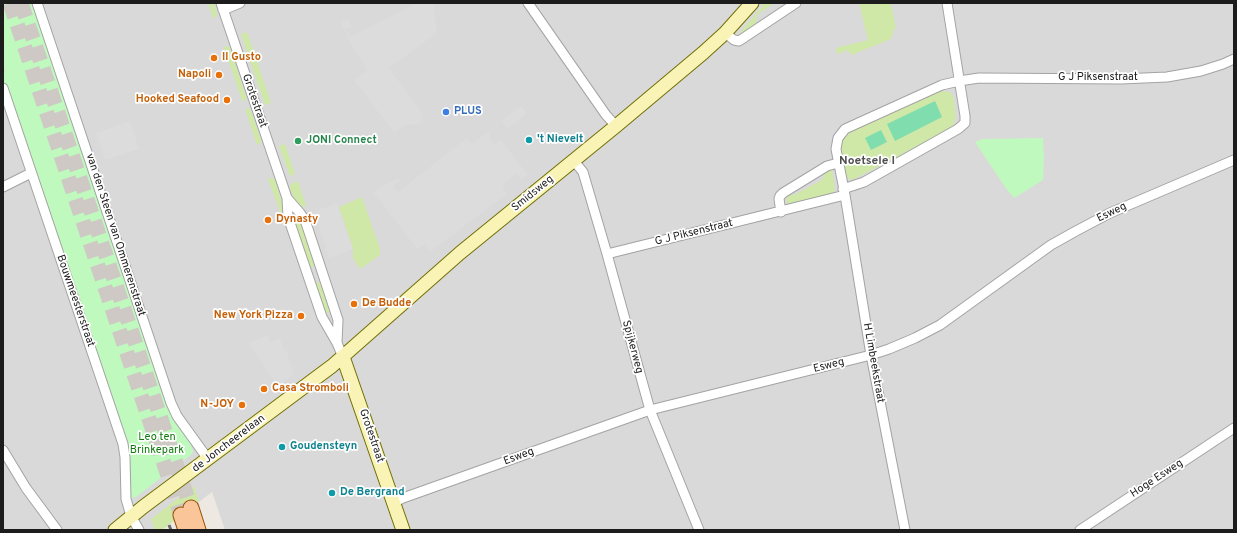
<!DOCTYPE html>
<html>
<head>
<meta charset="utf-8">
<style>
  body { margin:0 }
  #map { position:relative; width:1237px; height:533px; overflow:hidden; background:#eee8e2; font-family:Overpass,sans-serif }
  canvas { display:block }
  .frame { position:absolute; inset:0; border:4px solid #1c1c1c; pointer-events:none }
</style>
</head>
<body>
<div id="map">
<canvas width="1237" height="533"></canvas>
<div class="frame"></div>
</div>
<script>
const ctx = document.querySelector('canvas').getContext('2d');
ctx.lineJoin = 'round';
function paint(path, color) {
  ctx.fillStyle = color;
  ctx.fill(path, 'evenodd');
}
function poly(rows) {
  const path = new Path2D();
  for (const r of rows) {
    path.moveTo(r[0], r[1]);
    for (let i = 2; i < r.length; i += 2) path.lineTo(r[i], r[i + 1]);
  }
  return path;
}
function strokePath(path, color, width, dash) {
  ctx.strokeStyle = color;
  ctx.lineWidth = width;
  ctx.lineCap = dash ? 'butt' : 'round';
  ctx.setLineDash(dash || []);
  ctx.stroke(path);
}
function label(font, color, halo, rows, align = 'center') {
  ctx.font = font + ' Overpass,sans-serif';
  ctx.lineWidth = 3.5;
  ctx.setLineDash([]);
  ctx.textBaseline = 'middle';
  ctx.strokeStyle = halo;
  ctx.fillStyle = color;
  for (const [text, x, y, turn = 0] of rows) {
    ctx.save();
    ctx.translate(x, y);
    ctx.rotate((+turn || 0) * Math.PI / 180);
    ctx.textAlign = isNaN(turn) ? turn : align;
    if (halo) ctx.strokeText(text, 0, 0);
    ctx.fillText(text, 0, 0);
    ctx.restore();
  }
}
const residential = poly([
  [3,3,1234,3,1234,530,225,530,212,492,162,530,3,530]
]);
const grass = poly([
  [208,3,214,3,217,14,216,17,213,18],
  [765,3,774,3,757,15,755,27,739,36,737,36],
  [859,3,895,3,891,4,896,28,894,29,891,39,851,55,848,50,837,54,836,48,868,40],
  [247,32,271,103,265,105,241,34],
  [227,46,230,48,246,97,246,100,242,101,224,47],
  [942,91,950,92,954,98,956,117,953,126,941,134,852,180,845,177,840,148,842,140,849,130],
  [249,108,251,111,261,140,261,143,257,145,245,109],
  [285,144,295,174,290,176,279,146],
  [832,169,835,189,834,192,830,194,789,206,786,201,788,196,791,194,794,195,822,180,824,174],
  [272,178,275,179,284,210,284,212,281,214,268,179],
  [298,181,306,206,303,207,298,203,294,198,290,188,290,185],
  [362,197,380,249,380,255,360,269,353,258,353,249,339,207],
  [295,215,297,216,301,220,315,265,310,268,309,267,294,225],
  [319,282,321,282,330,309,329,314,324,310,315,285],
  [194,486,199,501,162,530,155,530,151,519]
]);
const park = poly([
  [3,3,33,3,168,405,192,444,191,446,193,451,192,454,136,497,130,498,129,455,3,79,3,75,5,71,3,66],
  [1043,138,1044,157,1043,180,1014,198,1005,187,975,142,983,139]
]);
const pitch = poly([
  [935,101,942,117,895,141,887,124],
  [881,130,887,142,871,150,865,138]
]);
const parking = poly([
  [417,3,433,3,437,33,389,68,422,113,420,124,406,125,394,133,354,80,367,70,352,46,340,21,349,19,352,27,345,29,350,37],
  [521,106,527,113,508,129,502,122,492,130,490,132,490,138,494,145,501,140,528,175,521,180,516,174,502,186,507,194,430,252,425,245,417,249,373,192,398,178,400,181,393,186,398,192,467,138,472,144],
  [130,121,139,149,105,160,96,133],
  [337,203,353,249,329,258,314,212],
  [267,336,270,342,280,339,284,350,286,350,294,373,294,374,278,387,248,343]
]);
const primaryTunnel = poly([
  [10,3,181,515],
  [21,3,191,508]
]);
const street = poly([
  [37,3,171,403,177,416,208,459],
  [221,3,287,198,288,217,322,317,337,343,343,357],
  [528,3,606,115,616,126],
  [223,10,240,3],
  [725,33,734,40,739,41,796,3],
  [3,88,123,444,125,457,126,499,131,516,139,530],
  [574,161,583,172,607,254,650,410,699,530],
  [3,187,31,173],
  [843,189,864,182,958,129,965,123,965,116,947,3],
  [845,195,871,355,905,530],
  [287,198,300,213,305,220,338,320,337,343],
  [781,212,779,199,780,196,783,193,827,166,838,163],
  [607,254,845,195,836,149,838,138,845,129,942,85,959,81,979,78,1121,79,1167,77,1201,71,1223,64,1234,59],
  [3,450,26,488,57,530],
  [393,503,403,498,650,410,871,355,889,349,915,338,940,325,1051,245,1076,231,1110,213,1234,160],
  [1080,530,1234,428]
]);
const secondary = poly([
  [343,357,403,530],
  [115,530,143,507,332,366,460,253,616,126,703,53,725,33,752,3]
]);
const primary = poly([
  [191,508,198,530],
  [181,515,186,530]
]);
const rail = poly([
  [169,525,171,530],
  [163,529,163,530]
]);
const markers = [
  [214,58,4,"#e8710a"],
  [219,75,4,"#e8710a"],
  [227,100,4,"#e8710a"],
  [446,112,4,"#3f7fe0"],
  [529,140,4,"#0f9aa8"],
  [298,141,4,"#2e9e5b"],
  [268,220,4,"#e8710a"],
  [354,304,4,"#e8710a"],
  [301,316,4,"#e8710a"],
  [264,389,4,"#e8710a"],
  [242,405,4,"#e8710a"],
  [282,447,4,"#0f9aa8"],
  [332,493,4,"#0f9aa8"]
];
const foodNames = [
  ["Il Gusto",222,58],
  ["Napoli",211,75,"right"],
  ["Hooked Seafood",219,100,"right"],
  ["Dynasty",276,220],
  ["De Budde",362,304],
  ["New York Pizza",293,316,"right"],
  ["Casa Stromboli",272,389],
  ["N-JOY",234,405,"right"]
];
const streetNames = [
  ["G J Piksenstraat",1098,78],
  ["Grotestraat",254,101,71],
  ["Smidsweg",533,194,-39],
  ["Esweg",1112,213,-26],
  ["G J Piksenstraat",694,233,-14],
  ["van den Steen van Ommerenstraat",115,235,72],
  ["Bouwmeesterstraat",75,301,71],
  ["Spijkerweg",632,347,75],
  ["H Limbeekstraat",873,363,80],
  ["Esweg",829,366,-14],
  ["Grotestraat",371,436,71],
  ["de Joncheerelaan",229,444,-37],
  ["Esweg",519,457,-20],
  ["Hoge Esweg",1157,479,-33]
];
const shopNames = [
  ["PLUS",454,112]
];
const cultureNames = [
  ["'t Nievelt",537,140],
  ["Goudensteyn",290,447],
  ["De Bergrand",340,493]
];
const leisureNames = [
  ["JONI Connect",306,141]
];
const parkNames = [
  ["Leo ten",157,438],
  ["Brinkepark",157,451]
];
const neighbourhoodNames = [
  ["Noetsele I",867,162]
];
paint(residential, '#dad9d9');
paint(grass, '#cfe8a7');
paint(park, '#c0f9be');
paint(pitch, '#80ddae');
paint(parking, '#dcdcdc');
strokePath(primaryTunnel, '#cec9c4', 15, [15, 8]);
strokePath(street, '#a3a3a3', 11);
strokePath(secondary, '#717005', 15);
strokePath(primary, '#935101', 17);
strokePath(street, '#fff', 9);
strokePath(secondary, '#f9f4b5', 13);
strokePath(primary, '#fbc59a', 15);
strokePath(rail, '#6a6a6a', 3, [8, 8]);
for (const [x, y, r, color] of markers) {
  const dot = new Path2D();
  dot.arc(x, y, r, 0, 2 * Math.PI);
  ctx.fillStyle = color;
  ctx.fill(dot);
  strokePath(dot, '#fff', 1.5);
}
label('bold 11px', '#c56008', '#fff', foodNames, 'left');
label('11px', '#1c1c1c', '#fff', streetNames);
label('bold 11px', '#366cbe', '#fff', shopNames, 'left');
label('bold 11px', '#0d838f', '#fff', cultureNames, 'left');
label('bold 11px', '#27864d', '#fff', leisureNames, 'left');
label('11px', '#10790c', '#fff', parkNames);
label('bold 12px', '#4f4f4f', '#fff', neighbourhoodNames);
</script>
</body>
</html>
